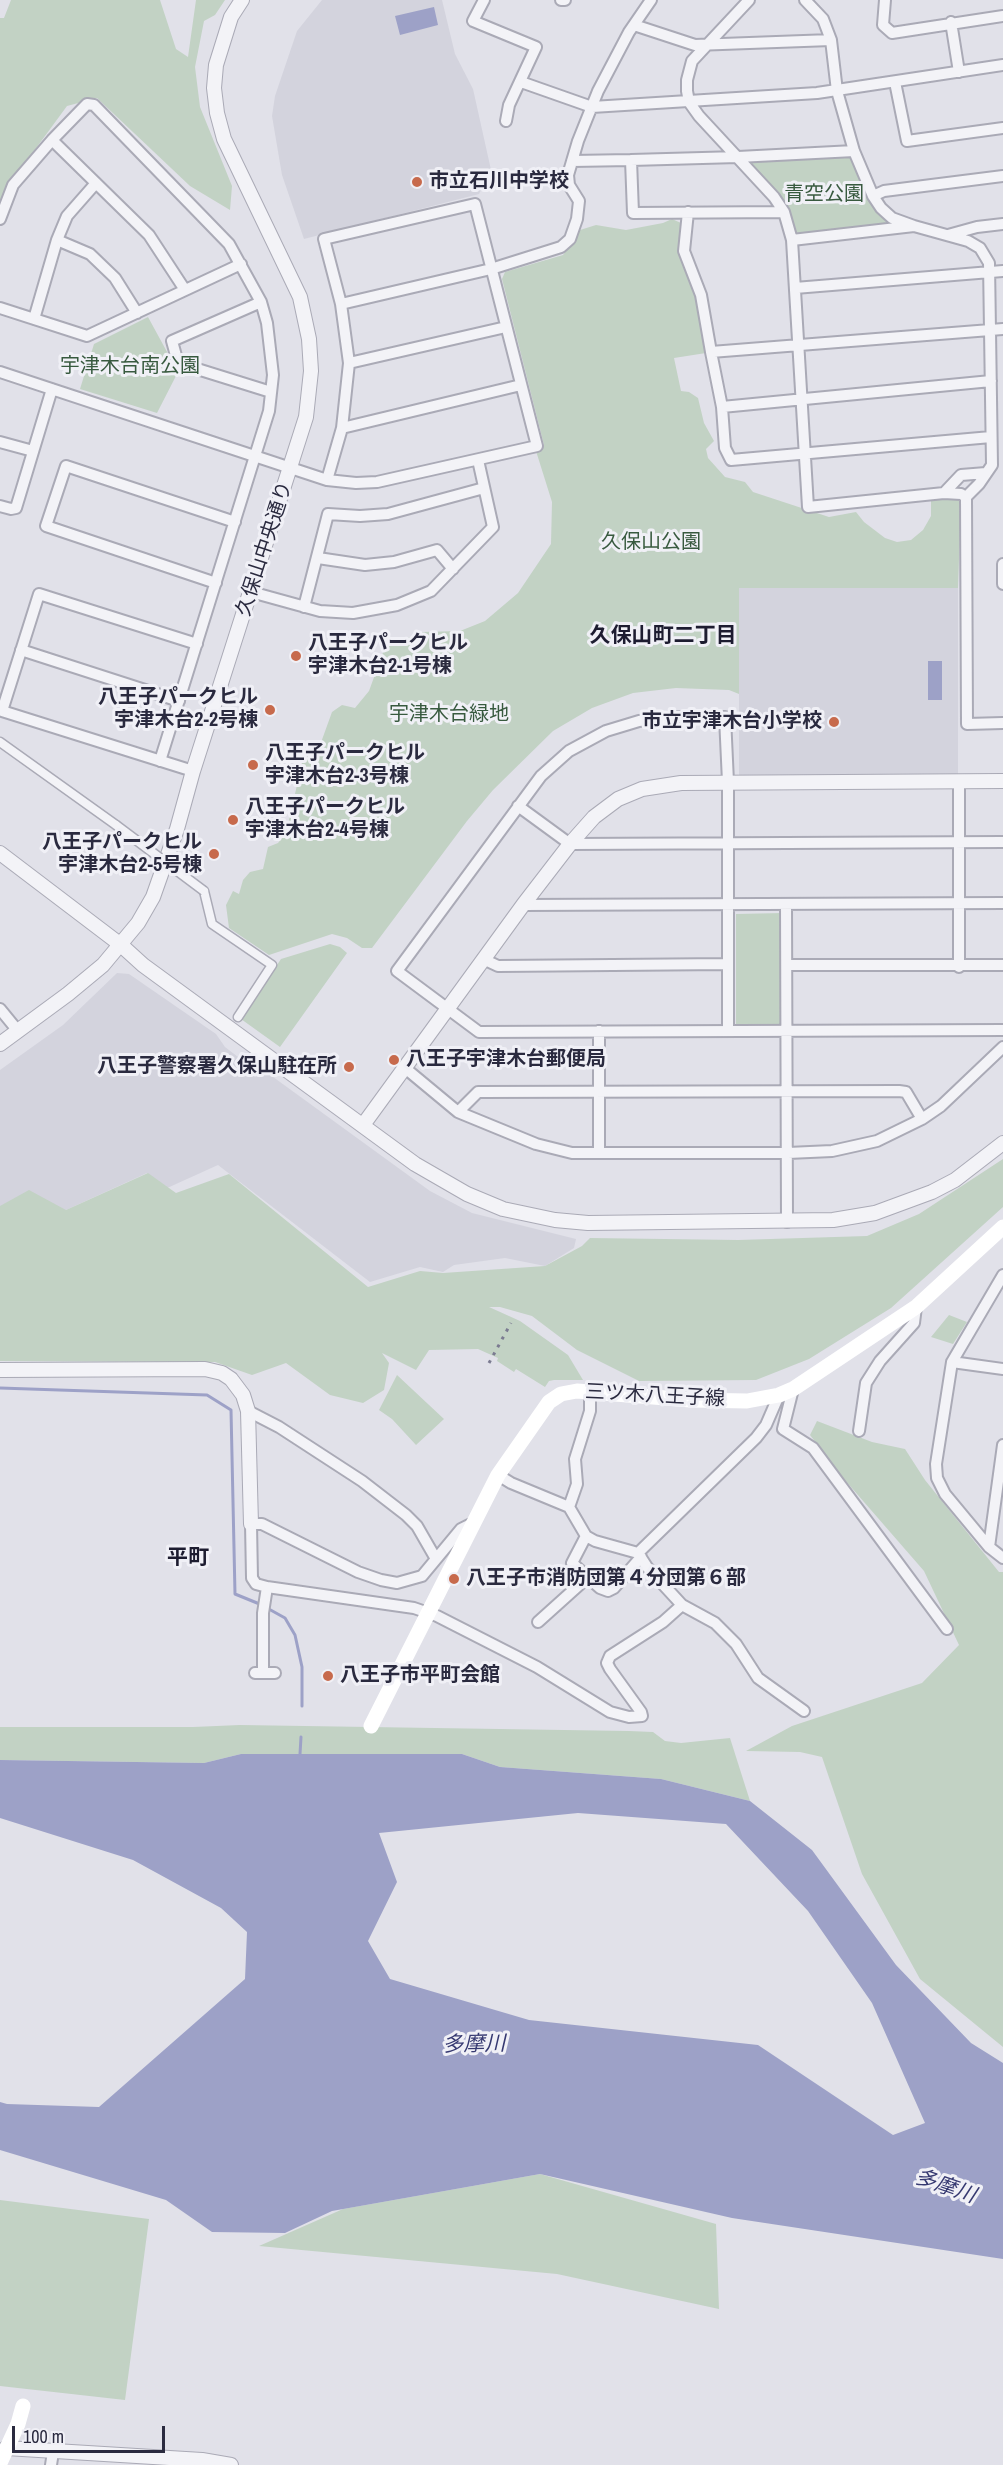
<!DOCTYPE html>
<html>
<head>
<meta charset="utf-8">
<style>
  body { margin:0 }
  #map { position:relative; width:1003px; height:2465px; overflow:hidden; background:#e1e1e9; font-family:"Archivo Narrow",sans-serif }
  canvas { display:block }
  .scale { position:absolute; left:12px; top:2426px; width:153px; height:27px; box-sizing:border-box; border:3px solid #2a2a3f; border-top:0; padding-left:8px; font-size:18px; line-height:21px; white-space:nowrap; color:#2a2a3f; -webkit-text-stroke:4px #f0f0f6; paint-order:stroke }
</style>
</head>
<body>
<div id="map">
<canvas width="1003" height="2465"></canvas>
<div class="scale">100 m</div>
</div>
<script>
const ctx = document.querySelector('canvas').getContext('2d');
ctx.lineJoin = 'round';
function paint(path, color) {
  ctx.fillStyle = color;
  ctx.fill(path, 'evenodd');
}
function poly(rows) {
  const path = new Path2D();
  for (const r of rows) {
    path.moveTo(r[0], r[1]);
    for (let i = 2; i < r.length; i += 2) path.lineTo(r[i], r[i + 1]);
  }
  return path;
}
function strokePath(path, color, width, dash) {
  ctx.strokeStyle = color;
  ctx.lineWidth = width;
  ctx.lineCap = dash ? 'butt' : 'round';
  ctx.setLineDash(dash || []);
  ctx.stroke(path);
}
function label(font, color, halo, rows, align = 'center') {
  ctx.font = font + ' "Archivo Narrow","Noto Sans JP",sans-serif';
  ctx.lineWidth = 6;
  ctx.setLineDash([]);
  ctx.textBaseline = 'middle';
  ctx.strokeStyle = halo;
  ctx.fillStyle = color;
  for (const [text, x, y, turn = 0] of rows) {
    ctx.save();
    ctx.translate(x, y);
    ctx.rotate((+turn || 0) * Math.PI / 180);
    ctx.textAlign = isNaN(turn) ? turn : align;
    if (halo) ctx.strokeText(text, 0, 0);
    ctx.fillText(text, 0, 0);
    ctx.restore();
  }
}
const built = poly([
  [322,0,442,0,455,54,473,89,491,170,479,194,304,239,282,175,272,116,275,96,297,31],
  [739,588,958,588,958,776,739,776],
  [117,973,129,974,216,1034,225,1047,242,1060,258,1066,430,1191,472,1213,576,1239,574,1248,545,1266,505,1258,454,1265,443,1272,420,1267,370,1282,218,1165,165,1189,147,1173,66,1210,0,1213,0,1070,63,1025]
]);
const green = poly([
  [11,0,160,0,176,49,188,57,196,0,225,0,215,15,204,21,195,67,200,107,232,186,230,210,190,186,97,98,67,106,6,189,0,208,0,18,4,18],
  [854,151,881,208,914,226,792,240,784,212,738,157],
  [672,219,681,223,679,252,697,299,706,353,674,358,681,391,689,392,698,398,704,423,714,441,706,449,708,458,725,477,745,482,753,492,829,517,856,512,864,522,885,538,897,542,911,540,923,530,931,516,931,497,958,498,961,501,958,588,739,588,739,694,729,690,676,688,633,693,592,708,553,731,493,790,467,821,372,948,362,948,347,938,332,934,269,955,229,928,226,905,233,891,239,894,243,880,250,872,263,869,268,847,278,843,286,833,303,759,319,748,332,712,342,705,355,708,369,691,385,647,423,632,460,631,485,621,518,593,551,544,552,502,536,451,544,445,502,279,505,272,563,255,580,230,596,225,626,230,663,223],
  [148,317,178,372,157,413,80,389,94,344],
  [783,913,784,1027,736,1026,736,914],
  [330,944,340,947,347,953,280,1047,241,1019,281,959],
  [1003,1159,1003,1207,891,1308,809,1359,756,1380,639,1381,577,1350,532,1316,500,1307,489,1307,520,1321,568,1355,583,1380,554,1380,549,1381,545,1387,516,1369,514,1372,497,1361,498,1358,478,1349,429,1350,416,1370,382,1353,389,1363,384,1390,363,1403,330,1395,286,1363,252,1375,215,1362,0,1361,0,1206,29,1190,66,1210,148,1173,176,1193,229,1174,368,1287,420,1271,443,1273,545,1266,582,1246,590,1238,738,1240,867,1236,919,1214],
  [949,1315,967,1322,953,1344,931,1337],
  [397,1375,444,1419,416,1445,392,1419,379,1410],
  [817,1421,872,1442,905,1449,925,1480,999,1572,1003,1572,1003,2047,920,1979,862,1874,822,1757,800,1752,746,1751,792,1726,922,1683,959,1645,924,1571,844,1479,810,1435],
  [240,1725,629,1731,653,1732,665,1741,681,1743,730,1738,750,1801,661,1779,500,1767,462,1754,241,1754,204,1763,0,1760,0,1727,193,1727],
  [540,2174,716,2224,719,2309,557,2274,259,2246,343,2209],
  [0,2200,149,2219,125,2400,0,2386]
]);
const water = poly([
  [434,7,438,25,400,35,395,16],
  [928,661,942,661,942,700,928,700],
  [241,1754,462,1754,500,1767,661,1779,750,1801,812,1850,896,1965,971,2043,1003,2063,1003,2259,732,2218,540,2174,332,2211,285,2233,212,2232,166,2200,0,2150,0,2102,7,2104,99,2107,245,1979,247,1932,221,1908,133,1860,0,1818,0,1760,204,1763],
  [578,1813,726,1824,808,1911,872,2003,925,2123,893,2135,758,2045,529,2020,390,1979,368,1941,397,1882,379,1833]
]);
const stream = poly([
  [0,1388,207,1395,231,1410,235,1594,262,1605],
  [267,1608,285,1618,295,1635,302,1667,302,1706],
  [300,1754,301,1737]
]);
const pedestrian = poly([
  [0,742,116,825],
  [204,891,212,924,272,965,238,1017]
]);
const minor = poly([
  [484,0,473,21,536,47,509,105,506,121],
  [561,0,565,0],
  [749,0,692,61,687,80,687,91,689,102,699,116,774,197,784,212,792,240,808,507,944,493,961,494,966,497,979,484,992,465,989,263,980,248,968,241,914,226,892,218,881,208,873,196,854,151,837,91,831,40,823,19,805,0],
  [885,0,883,25,892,33,1003,16],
  [951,22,959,72],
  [634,25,695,45,831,40],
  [521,82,592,107,817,93,1003,65],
  [895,82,907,141,1003,128],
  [52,140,149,235,185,290],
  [631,160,738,157,854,151],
  [572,161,631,160,633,213,784,212],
  [873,196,884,191,1003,176],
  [688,212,684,251,701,295,711,352],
  [0,219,13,185,52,140,87,104,94,105,229,244,261,302,267,323,273,375,269,411,160,761],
  [948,235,977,227,1003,224],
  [57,240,90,254,115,278,137,313],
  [792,240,914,226],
  [795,288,1003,271],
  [261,302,172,341,178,363,271,392],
  [341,304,491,269,561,247,570,239,577,219,579,201,569,185,568,175,578,141,598,91,629,32,651,0],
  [0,308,87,336,241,264],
  [34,319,57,240,67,216,96,183],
  [349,363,506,327],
  [0,372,327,480,356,483,377,482,537,446,475,204,324,239,341,304,349,363,342,428,327,480],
  [722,407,991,381],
  [342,428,521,385],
  [991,437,731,460,725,448,722,407,711,352,1003,329],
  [0,442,33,451],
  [944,493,961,475,986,473],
  [966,497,967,724,1003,723],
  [0,506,11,509,16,508,52,389],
  [318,558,365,565,394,562,437,550,453,569],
  [1003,564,1003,584],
  [216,583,46,526,66,466,235,522],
  [251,592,320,611,353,613,397,605,431,591,493,527,478,460],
  [304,607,328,514,360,516,388,514,484,488],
  [21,650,179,701],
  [193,771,2,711,39,594,197,644],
  [959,781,959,967],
  [518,806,570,844,1003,842],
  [786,904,787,1222],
  [523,905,1003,903],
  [483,959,498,966,727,964],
  [787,965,1003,965],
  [0,1009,18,1031],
  [599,1031,599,1153],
  [728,1031,728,782,725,717,676,717,639,721,606,731,569,751,541,776,397,971,479,1032,1003,1030],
  [405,1068,458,1112,536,1144,572,1153,788,1153,832,1151,877,1141,922,1119,941,1106,1003,1047],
  [458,1112,478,1092,899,1091,906,1092,922,1119],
  [1003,1275,952,1362,936,1464,937,1478,945,1494,989,1547,1003,1558],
  [952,1362,1003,1369],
  [793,1389,783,1429,813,1448,947,1629],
  [248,1411,279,1427,362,1481,406,1515,417,1526,436,1559],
  [859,1431,866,1383,880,1361,914,1323,916,1307],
  [498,1475,511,1483,569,1507,586,1536,595,1541,638,1553,647,1567,682,1605,715,1623,736,1644,758,1678,804,1711],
  [569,1507,577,1484,575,1459,590,1411,590,1392],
  [471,1524,461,1529,422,1576,397,1583,381,1580,358,1572,262,1524,251,1524,252,1578,256,1584,267,1587,414,1608,437,1616,537,1667,610,1712,629,1717,642,1716,641,1712,610,1669,607,1663,610,1656,663,1622,682,1605],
  [586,1536,572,1563,600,1588,608,1591,614,1588,641,1557],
  [989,1547,1003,1445],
  [638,1553,756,1438,766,1425,779,1395],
  [538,1622,588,1577],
  [255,1673,275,1673],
  [263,1673,263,1613,267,1587],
  [51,2465,53,2452]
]);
const tertiary = poly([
  [0,853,121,945,143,965,415,1164,467,1194,503,1209,555,1220,588,1223,833,1220,875,1213,932,1192,955,1180,1003,1143],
  [0,1044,68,994,103,965,138,923,153,897,177,829,193,771,306,417,311,371,309,339,300,297,224,139,217,113,214,88,216,65,231,17,242,0],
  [363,1125,523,905,570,844,594,817,618,799,642,789,681,783,1003,781],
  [0,1370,205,1369,222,1373,231,1379,243,1395,248,1411,251,1524],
  [6,2448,202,2460,231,2465]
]);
const secondary = poly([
  [371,1726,498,1475,549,1402,561,1394,577,1391,691,1400,747,1401,779,1395,793,1389,916,1307,1003,1227],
  [0,2463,18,2424,23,2406]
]);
const rail = poly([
  [489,1363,511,1323]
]);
const pedestrianBridge = poly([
  [116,825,204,891]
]);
const markers = [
  [417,182,6,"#c76a4c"],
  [296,656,6,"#c76a4c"],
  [270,710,6,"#c76a4c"],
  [834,722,6,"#c76a4c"],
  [253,765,6,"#c76a4c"],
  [233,820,6,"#c76a4c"],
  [214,854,6,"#c76a4c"],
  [394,1060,6,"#c76a4c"],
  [349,1067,6,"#c76a4c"],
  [454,1579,6,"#c76a4c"],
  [328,1676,6,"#c76a4c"]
];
const poiNames = [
  ["市立石川中学校",429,182],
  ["八王子パークヒル",308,644],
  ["宇津木台2-1号棟",308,667],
  ["八王子パークヒル",258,698,"right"],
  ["宇津木台2-2号棟",258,721,"right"],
  ["市立宇津木台小学校",822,722,"right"],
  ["八王子パークヒル",265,754],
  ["宇津木台2-3号棟",265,777],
  ["八王子パークヒル",245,808],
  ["宇津木台2-4号棟",245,831],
  ["八王子パークヒル",202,843,"right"],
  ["宇津木台2-5号棟",202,866,"right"],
  ["八王子宇津木台郵便局",406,1060],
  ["八王子警察署久保山駐在所",337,1067,"right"],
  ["八王子市消防団第４分団第６部",466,1579],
  ["八王子市平町会館",340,1676]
];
const parkNames = [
  ["青空公園",824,195],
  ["宇津木台南公園",130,367],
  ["久保山公園",651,543],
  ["宇津木台緑地",449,715]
];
const streetNames = [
  ["久保山中央通り",265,549,-72],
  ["三ツ木八王子線",655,1396,3]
];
const neighbourhoodNames = [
  ["久保山町二丁目",663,636],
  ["平町",188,1558]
];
const waterNames = [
  ["多摩川",474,2045,-1],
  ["多摩川",945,2187,19]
];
paint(built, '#d3d3dd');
paint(green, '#c2d2c4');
paint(water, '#9da1c7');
strokePath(stream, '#9da1c7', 3);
strokePath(pedestrian, '#aaaab6', 11);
strokePath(minor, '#aaaab6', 14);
strokePath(tertiary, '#aaaab6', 16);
strokePath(pedestrian, '#f3f3f7', 8);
strokePath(minor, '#f3f3f7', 10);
strokePath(tertiary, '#f3f3f7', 14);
strokePath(secondary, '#fff', 15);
strokePath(rail, '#7b7b91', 3, [3, 6]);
strokePath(pedestrianBridge, '#aaaab6', 11, []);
strokePath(pedestrianBridge, '#f3f3f7', 8);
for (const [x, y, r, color] of markers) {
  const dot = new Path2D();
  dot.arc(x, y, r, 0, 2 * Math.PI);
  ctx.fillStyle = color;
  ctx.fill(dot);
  strokePath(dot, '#f0f0f6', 2);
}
label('bold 20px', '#2a2a3f', '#f0f0f6', poiNames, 'left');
label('20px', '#385a3f', '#f0f0f6', parkNames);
label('20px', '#2a2a3f', '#f0f0f6', streetNames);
label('bold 21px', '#1d1c30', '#f0f0f6', neighbourhoodNames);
label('italic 21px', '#363971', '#f0f0f6', waterNames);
</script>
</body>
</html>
